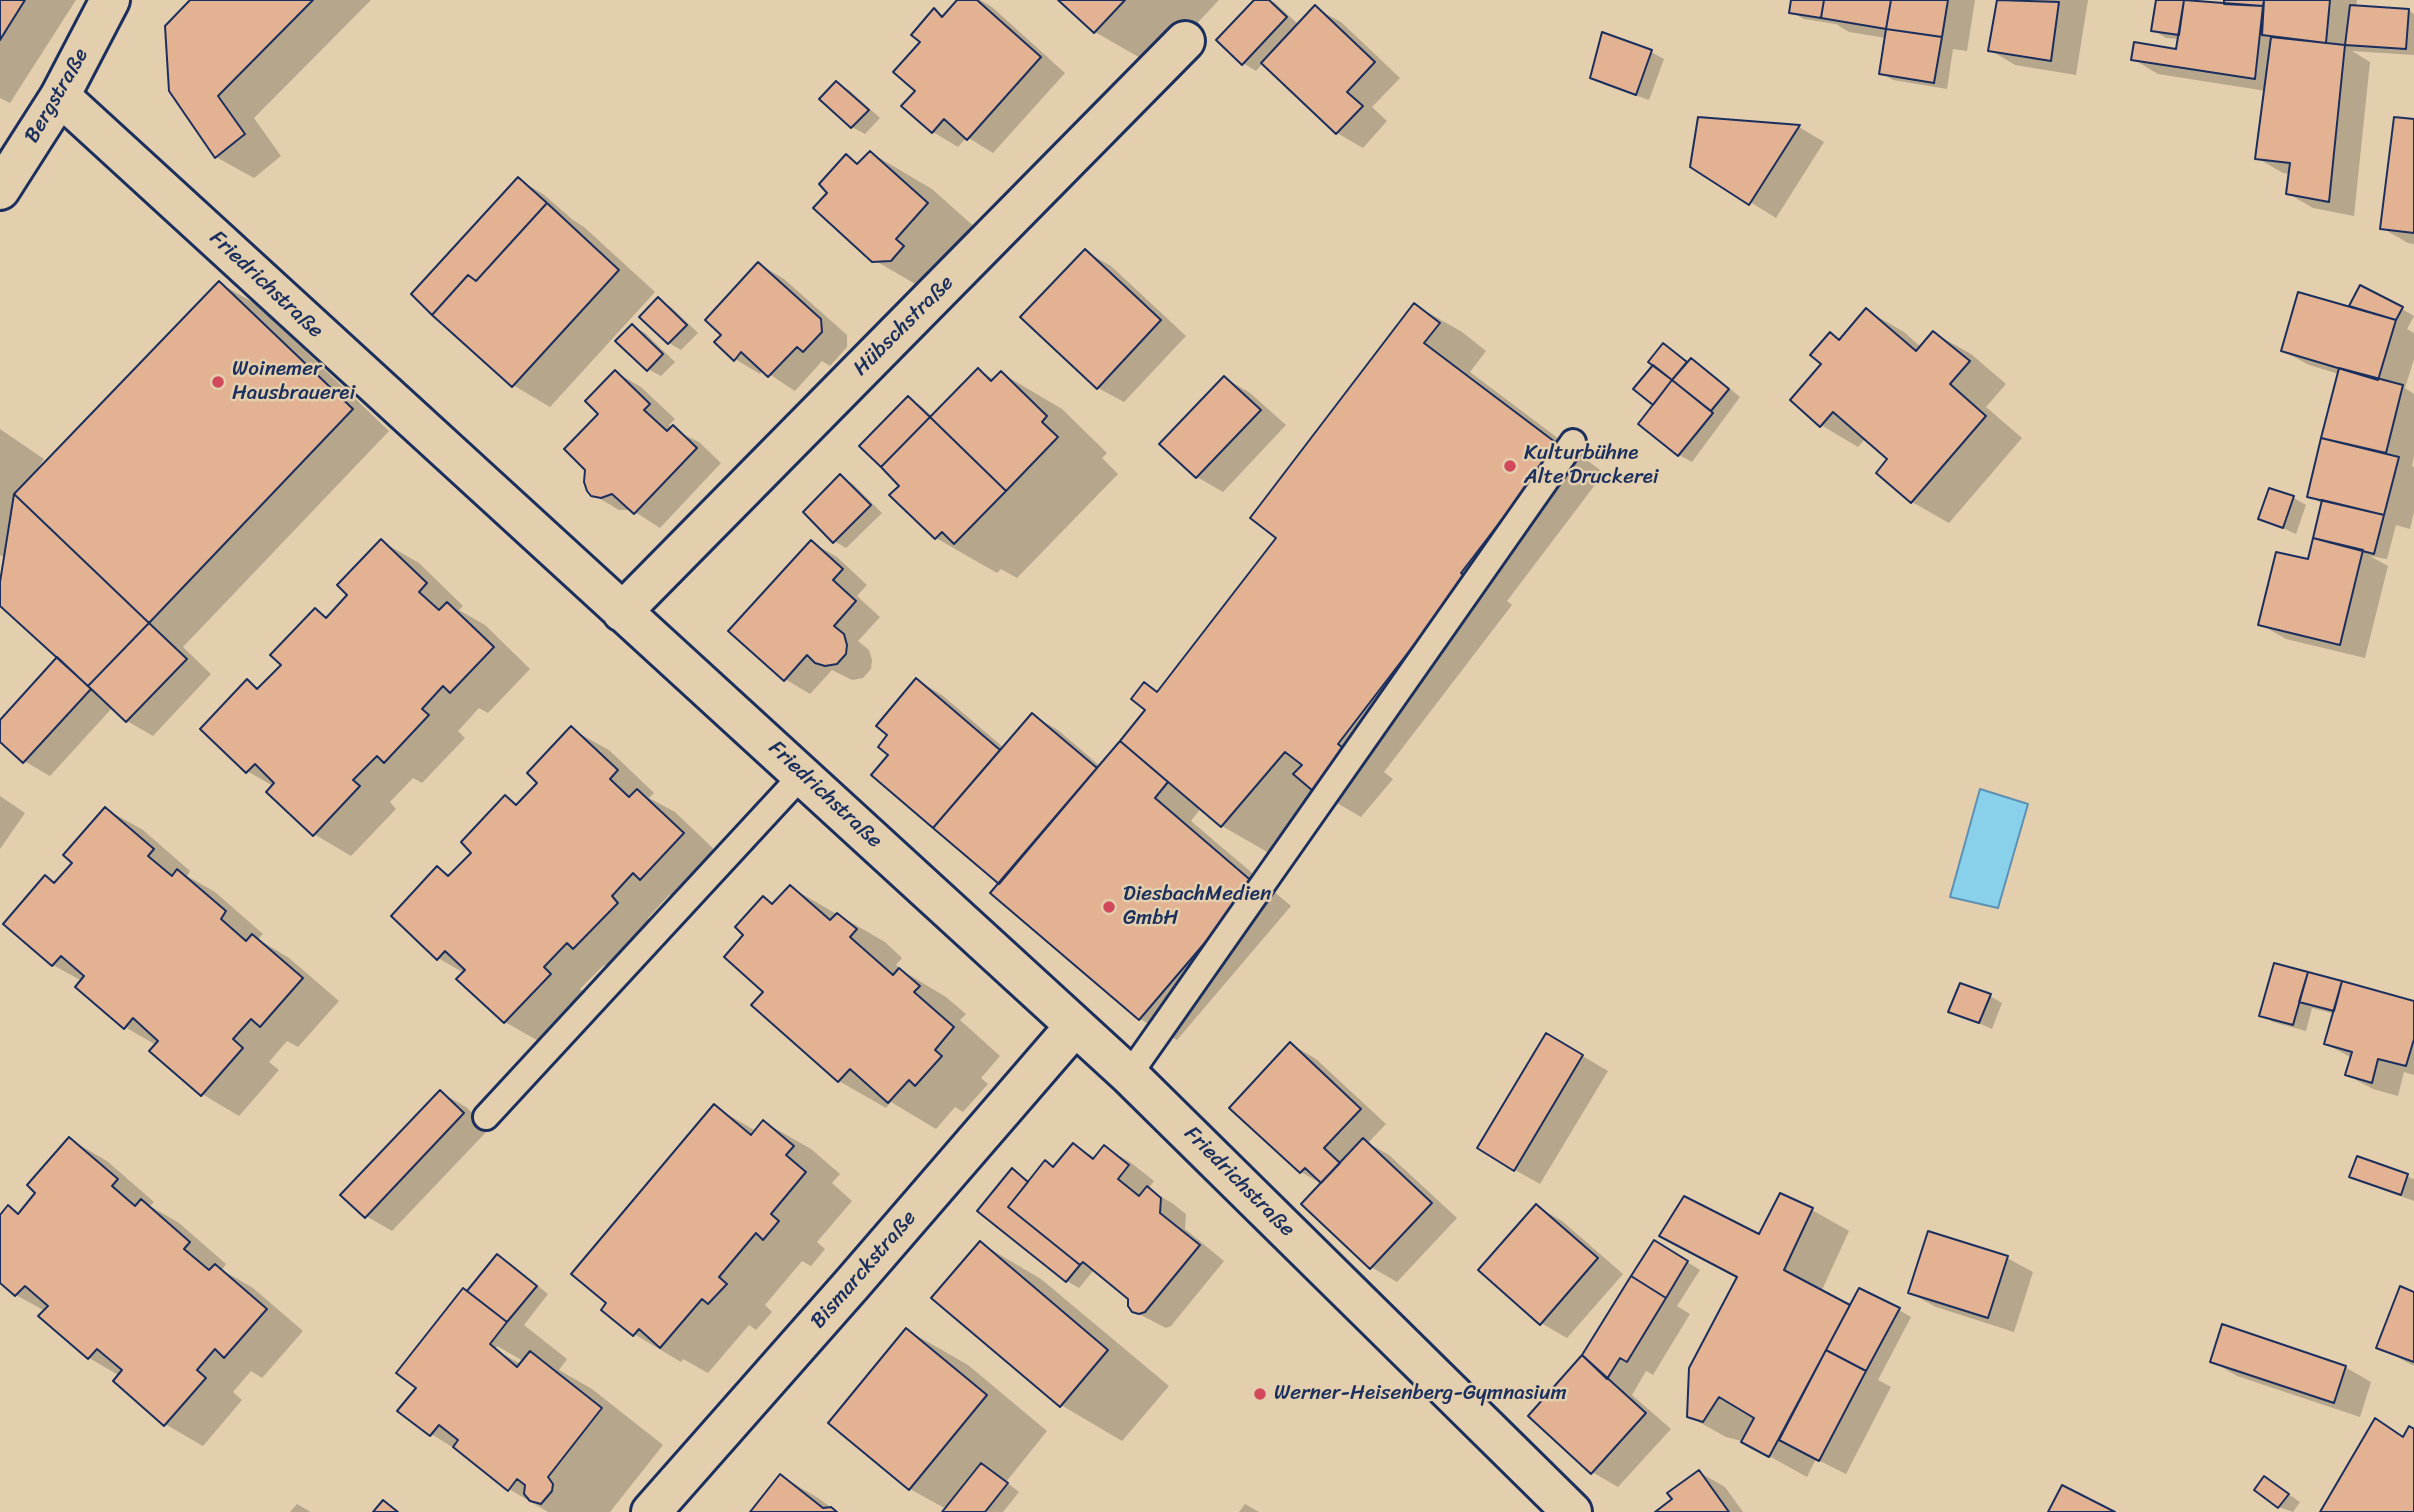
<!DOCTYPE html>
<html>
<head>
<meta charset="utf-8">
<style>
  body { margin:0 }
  canvas { display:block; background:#e3cfae }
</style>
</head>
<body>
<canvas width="2414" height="1512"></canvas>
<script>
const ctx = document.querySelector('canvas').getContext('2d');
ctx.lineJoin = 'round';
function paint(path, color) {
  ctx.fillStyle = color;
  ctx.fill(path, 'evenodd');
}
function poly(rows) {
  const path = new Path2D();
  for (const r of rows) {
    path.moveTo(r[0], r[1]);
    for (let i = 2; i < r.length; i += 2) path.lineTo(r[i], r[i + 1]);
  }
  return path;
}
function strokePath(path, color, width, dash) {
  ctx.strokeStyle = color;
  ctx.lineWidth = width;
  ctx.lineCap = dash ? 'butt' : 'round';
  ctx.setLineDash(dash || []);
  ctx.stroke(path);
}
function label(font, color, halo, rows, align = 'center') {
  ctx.font = font + ' Sriracha,sans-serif';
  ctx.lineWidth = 5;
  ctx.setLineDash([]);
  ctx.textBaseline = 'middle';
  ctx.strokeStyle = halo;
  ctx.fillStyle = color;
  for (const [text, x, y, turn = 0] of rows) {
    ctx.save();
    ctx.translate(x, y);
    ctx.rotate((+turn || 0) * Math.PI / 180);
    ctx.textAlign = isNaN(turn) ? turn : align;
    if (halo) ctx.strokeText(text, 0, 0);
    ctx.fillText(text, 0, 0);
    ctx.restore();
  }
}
const water = poly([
  [1980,789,2028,804,1998,908,1950,897,1980,789]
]);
const shadow = poly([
  [0,0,76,0,10,103,0,98],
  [192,0,371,0,254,118,281,156,254,178,216,157],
  [960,0,980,0,992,7,1065,73,993,153,967,137,958,147,933,132,918,91,934,11,945,17],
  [1061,0,1219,0,1156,67,1095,32],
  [1256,0,1274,2,1299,25,1315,8,1341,22,1400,78,1372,107,1387,121,1363,148,1337,133,1263,63,1256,71,1243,63],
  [1793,0,1975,0,1967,51,1953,49,1947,89,1893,80,1881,73,1886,38,1849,32,1836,24,1804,19,1791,12],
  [1999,0,2088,0,2076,75,2015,65,1990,50],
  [2157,0,2191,0,2226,6,2226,0,2357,0,2356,7,2408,10,2414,14,2414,55,2352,51,2370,62,2354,216,2313,208,2287,193,2290,174,2283,173,2257,158,2266,91,2158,74,2133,59,2178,51,2180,39,2166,38,2153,30],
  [1651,52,1664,59,1649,100,1605,85,1592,77],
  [836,83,849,90,880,118,865,134,852,127],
  [1699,119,1799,127,1824,142,1776,218,1692,166],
  [2414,121,2414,244,2408,243,2382,228],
  [871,153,932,189,988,239,936,296,874,260,830,192,847,157,860,164],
  [518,179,543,194,573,220,584,227,655,292,550,407,513,385],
  [1085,251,1111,266,1186,336,1124,402,1098,388],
  [759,264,784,279,847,335,847,347,830,366,822,361,795,391,763,370,760,374,735,359,723,335],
  [219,283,256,304,389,431,183,647,211,674,153,736,127,721,113,707,50,776,24,761,0,740,0,722,59,657,0,603,6,558,0,555,0,429,44,459,35,472,36,474],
  [658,299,671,307,698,333,681,350,669,343],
  [1415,305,1462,332,1486,351,1470,372,1604,473,1507,601,1512,605,1384,772,1393,779,1361,817,1320,793,1269,853,1222,826,1201,808,1191,821,1291,906,1177,1040,1140,1019,1001,883,874,775,891,755,890,734,917,680,942,695,1004,748,1032,715,1058,730,1101,767,1147,709,1144,684,1159,693,1278,538],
  [2351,306,2402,309,2414,316,2407,329,2414,333,2414,359,2405,388,2414,394,2414,456,2412,466,2414,467,2414,512,2410,529,2396,525,2387,559,2370,556,2388,566,2365,658,2286,639,2260,624,2309,561,2323,504,2309,496,2339,374,2309,365,2283,351,2359,310],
  [1866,310,1904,332,1921,347,1934,333,1971,354,2006,384,1986,407,2022,438,1949,523,1912,502,1890,458,1866,438,1858,447,1821,425,1823,364,1830,335,1840,341],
  [632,326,645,333,675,362,661,376,648,369],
  [1664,346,1689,363,1691,360,1704,367,1740,397,1692,462,1679,455,1640,423,1655,404,1656,364],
  [978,370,995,380,1001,373,1062,409,1107,453,1102,458,1118,474,1017,578,1001,569,997,573,936,538,902,486,908,398,920,405,933,417],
  [615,372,641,387,675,419,669,425,672,429,699,442,721,463,660,528,632,510,619,510,592,494,600,414],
  [1225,378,1250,393,1286,425,1223,492,1197,477,1162,444],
  [840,476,853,484,882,513,846,548,834,541],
  [2270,490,2294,498,2306,505,2296,534,2260,518],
  [381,541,419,563,463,606,459,610,485,625,530,669,488,713,479,708,458,731,465,738,422,783,413,778,390,802,396,809,351,856,314,834,273,786,247,771,247,681,260,689,283,665,315,610,328,618,349,595],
  [811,542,837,557,867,585,857,596,880,617,858,641,869,650,872,660,871,669,863,678,852,680,832,670,810,694,785,679],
  [571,729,609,750,654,793,649,798,675,812,720,855,678,900,669,895,648,918,655,925,612,969,604,965,580,989,587,996,542,1043,505,1022,464,973,438,958,437,868,450,876,473,853,506,797,518,805,539,783],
  [0,796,25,813,0,849],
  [106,809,143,830,190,871,187,876,215,892,263,934,258,939,289,958,339,1001,298,1047,287,1041,269,1062,279,1070,239,1116,202,1094,156,1045,125,1027,82,981,53,965,45,877,56,883,75,863],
  [790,887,885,942,902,958,896,965,906,973,946,997,966,1014,960,1020,1000,1056,981,1078,988,1084,963,1112,955,1107,936,1129,891,1102,886,1108,839,1081,766,992,746,935,763,898,774,904],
  [2275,965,2414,1002,2414,1075,2404,1072,2398,1096,2373,1089,2347,1075,2352,1058,2326,1044,2335,1014,2312,1008,2306,1031,2273,1022,2261,1015],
  [1990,996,2002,1003,1992,1029,1951,1011],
  [1547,1035,1608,1071,1540,1184,1515,1170],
  [1291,1044,1316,1059,1386,1124,1368,1143,1389,1155,1457,1218,1397,1282,1371,1267,1322,1184,1301,1172],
  [440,1092,466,1107,489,1129,392,1231,366,1216],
  [715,1107,756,1131,764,1122,811,1149,840,1174,832,1183,852,1201,817,1242,825,1249,811,1266,802,1261,765,1305,772,1312,756,1330,749,1325,708,1373,683,1359,681,1362,634,1334],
  [69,1139,107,1161,154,1202,150,1206,179,1223,226,1264,222,1270,253,1288,303,1331,262,1378,251,1371,233,1392,242,1400,203,1446,165,1424,120,1376,89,1358,45,1311,16,1295,0,1281,0,1218,9,1208,20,1214,38,1193],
  [1073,1145,1096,1158,1104,1147,1130,1162,1154,1181,1148,1189,1172,1203,1186,1214,1185,1229,1224,1261,1171,1326,1166,1328,1133,1311,1130,1298,1093,1271,1079,1288,1067,1281,1012,1171,1030,1182,1046,1163,1055,1168],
  [2358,1158,2414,1179,2414,1201,2364,1183,2351,1176],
  [1536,1206,1562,1221,1623,1274,1567,1338,1541,1323],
  [1812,1210,1849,1231,1821,1292,1851,1307,1899,1310,1911,1317,1878,1380,1891,1387,1846,1474,1816,1459,1807,1477,1742,1441,1726,1437,1688,1416,1739,1278,1662,1236,1760,1237],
  [980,1243,1041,1279,1169,1386,1122,1441,1061,1405],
  [1667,1249,1700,1270,1677,1306,1690,1314,1653,1375,1646,1371,1632,1395,1671,1429,1618,1487,1592,1472,1530,1416,1583,1357],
  [498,1256,510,1263,548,1294,524,1325,567,1359,559,1370,592,1389,663,1445,610,1512,548,1512,509,1489,464,1454,431,1434,418,1388,468,1293],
  [497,1346,523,1361,523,1365,495,1350],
  [2007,1258,2033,1272,2014,1332,1936,1307,1910,1293],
  [2414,1293,2414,1366,2378,1347],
  [907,1330,968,1365,1047,1431,1006,1482,1019,1492,1003,1512,944,1512,946,1509,910,1489],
  [2212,1361,2345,1367,2371,1382,2360,1417,2237,1376],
  [1699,1472,1725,1487,1743,1512,1658,1512,1674,1499],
  [781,1476,818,1498,837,1512,753,1512],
  [2265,1478,2300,1502,2293,1512,2279,1507],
  [297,1504,309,1511,310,1512,290,1512],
  [1245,1504,1259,1512,1239,1512]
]);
const building = poly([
  [0,0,25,0,0,40,0,0],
  [190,0,313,0,218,96,245,134,215,158,169,91,165,26,190,0],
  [957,0,977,0,1041,57,967,140,944,119,932,133,901,106,915,91,893,72,920,42,911,35,934,8,942,17,957,0],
  [1058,0,1125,0,1094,33,1058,0],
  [1254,0,1269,0,1287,17,1242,65,1216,40,1254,0],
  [1791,0,1824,0,1821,18,1789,13,1791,0],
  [1824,0,1891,0,1886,29,1821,18,1824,0],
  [1891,0,1948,0,1942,37,1886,29,1891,0],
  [1997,0,2059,2,2051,61,1988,51,1997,0],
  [2156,0,2184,0,2179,35,2151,31,2156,0],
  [2184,0,2263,6,2255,79,2131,60,2134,42,2176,49,2184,0],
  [2224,0,2264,0,2263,6,2224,4,2224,0],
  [2264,0,2330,0,2326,43,2262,35,2264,0],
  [1315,5,1375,62,1347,92,1363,106,1336,134,1261,63,1315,5],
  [2350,5,2409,9,2406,49,2345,45,2350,5],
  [1886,29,1942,37,1934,83,1879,74,1886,29],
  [1602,32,1652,50,1636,95,1590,78,1602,32],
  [2271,37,2345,45,2329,202,2286,194,2290,163,2255,159,2271,37],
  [836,81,869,110,851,128,819,99,836,81],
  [1698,117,1800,125,1749,205,1690,167,1698,117],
  [2394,117,2414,119,2414,233,2380,229,2394,117],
  [870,151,928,203,896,239,904,246,891,261,872,262,813,208,827,193,819,184,846,154,857,164,870,151],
  [518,177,547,203,476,281,468,275,432,315,411,294,518,177],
  [547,203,619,270,512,387,432,315,468,275,476,281,547,203],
  [1085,249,1161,320,1097,389,1020,317,1085,249],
  [758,262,821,319,822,332,803,352,797,347,768,377,741,352,734,361,714,342,721,335,705,320,758,262],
  [219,281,353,409,149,623,14,494,219,281],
  [2360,285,2403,307,2396,320,2349,306,2360,285],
  [2298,292,2396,320,2378,380,2281,351,2298,292],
  [658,297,687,325,668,344,639,317,658,297],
  [1414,303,1440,323,1424,343,1559,445,1461,573,1466,577,1338,744,1347,751,1313,791,1293,774,1302,765,1285,752,1221,827,1120,741,1145,710,1131,699,1144,682,1157,692,1276,538,1250,518,1414,303],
  [1866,308,1916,351,1933,331,1970,361,1950,384,1986,416,1911,503,1876,473,1887,459,1833,412,1820,427,1790,400,1821,364,1810,355,1830,332,1839,340,1866,308],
  [632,324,663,354,647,371,615,341,632,324],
  [1663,343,1687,362,1672,380,1648,362,1663,343],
  [1691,358,1729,389,1711,411,1672,380,1691,358],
  [1653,365,1672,380,1653,405,1633,389,1653,365],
  [978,368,991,381,1001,371,1047,416,1042,422,1058,437,1006,491,930,417,978,368],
  [2339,368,2403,385,2386,453,2321,438,2339,368],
  [615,370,650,404,644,410,667,431,673,425,697,448,634,514,612,494,601,498,591,496,587,491,584,482,585,470,564,449,598,414,585,401,615,370],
  [1224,376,1261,410,1196,478,1159,444,1224,376],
  [1672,380,1713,413,1678,456,1638,424,1672,380],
  [908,396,930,417,881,467,859,446,908,396],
  [930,417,1006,491,954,544,942,532,935,539,889,495,899,486,881,467,930,417],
  [2321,438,2399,457,2384,515,2307,497,2321,438],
  [840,474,871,505,833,543,803,512,840,474],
  [2269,488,2294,496,2283,528,2258,519,2269,488],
  [14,494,149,623,88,686,0,606,0,582,14,494],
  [2322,500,2384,515,2374,554,2313,538,2322,500],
  [2313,538,2363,550,2340,645,2258,625,2276,552,2308,559,2313,538],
  [381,539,427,583,419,592,439,610,447,602,494,647,450,693,443,686,422,709,429,715,384,763,377,756,353,780,360,786,313,836,266,792,274,783,255,764,246,773,200,729,247,679,257,689,281,665,270,655,315,608,326,618,347,595,337,585,381,539],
  [811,540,843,569,833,580,856,601,834,626,844,634,847,645,846,654,837,664,825,666,815,663,807,655,784,681,728,631,811,540],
  [149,623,187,659,126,722,88,686,149,623],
  [57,657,91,689,23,763,0,742,0,720,57,657],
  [916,678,1000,750,933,828,871,775,888,755,878,747,887,735,876,726,916,678],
  [1032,713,1097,768,999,884,933,828,1032,713],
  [571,726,618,770,610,779,629,797,637,789,684,833,640,880,633,873,612,896,618,903,573,949,567,943,544,967,551,974,504,1023,456,979,465,970,445,951,437,960,391,916,437,866,448,876,471,853,461,842,505,795,516,805,537,783,527,773,571,726],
  [1120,741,1168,782,1155,798,1255,884,1139,1020,990,893,1120,741],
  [105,807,154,849,148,856,172,876,177,869,226,911,221,919,246,941,252,934,303,978,260,1027,251,1019,233,1039,243,1048,201,1096,149,1051,158,1041,133,1018,124,1029,75,987,84,976,61,956,52,966,3,924,45,875,54,883,72,863,63,855,105,807],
  [790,885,830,920,837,913,857,929,850,937,893,975,899,968,920,986,914,992,954,1027,935,1050,942,1056,915,1086,909,1080,888,1103,850,1069,838,1082,751,1005,763,992,724,957,743,935,735,927,763,896,772,904,790,885],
  [2274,963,2308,972,2293,1025,2259,1016,2274,963],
  [2308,972,2342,981,2334,1011,2299,1002,2308,972],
  [2342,981,2414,1001,2414,1039,2406,1066,2378,1059,2372,1083,2345,1075,2352,1052,2324,1044,2342,981],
  [1960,983,1991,994,1979,1023,1948,1012,1960,983],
  [1546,1033,1583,1055,1514,1171,1477,1148,1546,1033],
  [1290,1042,1361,1109,1324,1148,1340,1163,1321,1183,1305,1168,1300,1173,1229,1108,1290,1042],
  [440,1090,464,1113,365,1218,340,1195,440,1090],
  [714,1104,751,1135,763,1120,794,1146,786,1155,806,1172,771,1214,779,1221,763,1240,756,1233,719,1277,727,1284,708,1304,702,1299,660,1348,639,1329,633,1336,601,1310,606,1303,571,1274,714,1104],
  [69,1137,118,1179,112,1186,135,1206,141,1199,190,1242,184,1249,209,1270,215,1264,267,1309,224,1358,215,1349,197,1370,206,1378,164,1426,113,1381,122,1370,97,1349,88,1359,38,1316,48,1306,25,1286,15,1296,0,1283,0,1215,8,1205,18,1214,35,1193,27,1185,69,1137],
  [1363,1138,1432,1203,1370,1269,1301,1204,1363,1138],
  [1073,1143,1093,1159,1104,1145,1129,1165,1118,1179,1139,1196,1147,1186,1161,1198,1160,1213,1200,1245,1145,1312,1139,1314,1132,1312,1128,1306,1128,1299,1083,1262,1080,1265,1008,1207,1045,1160,1053,1167,1073,1143],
  [2357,1156,2408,1174,2401,1195,2349,1177,2357,1156],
  [1012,1168,1028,1182,1008,1207,1080,1265,1066,1282,977,1211,1012,1168],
  [1780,1193,1813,1208,1784,1270,1850,1305,1769,1457,1741,1442,1754,1418,1719,1397,1703,1422,1687,1417,1689,1368,1737,1277,1659,1236,1684,1196,1759,1234,1780,1193],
  [1536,1204,1598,1258,1540,1325,1478,1270,1536,1204],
  [1928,1231,2008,1256,1988,1318,1908,1293,1928,1231],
  [1654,1240,1688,1261,1666,1298,1631,1276,1654,1240],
  [980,1241,1108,1350,1060,1407,931,1298,980,1241],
  [497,1254,537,1286,507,1322,467,1291,497,1254],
  [1631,1276,1666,1298,1627,1362,1620,1358,1607,1379,1582,1355,1631,1276],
  [2400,1286,2414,1292,2414,1362,2376,1348,2400,1286],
  [463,1288,507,1322,490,1344,517,1367,530,1351,602,1408,548,1477,553,1484,552,1491,541,1504,530,1501,524,1494,525,1485,517,1479,508,1491,453,1447,458,1440,439,1425,430,1436,397,1411,416,1388,396,1373,463,1288],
  [1859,1288,1900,1308,1866,1371,1826,1350,1859,1288],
  [2222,1324,2346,1366,2334,1403,2210,1362,2222,1324],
  [906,1328,987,1395,909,1490,828,1423,906,1328],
  [1826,1350,1866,1371,1819,1461,1779,1440,1826,1350],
  [1582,1355,1646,1413,1591,1474,1528,1416,1582,1355],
  [2375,1418,2403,1437,2409,1426,2414,1429,2414,1512,2320,1512,2375,1418],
  [981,1463,1008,1483,985,1512,942,1512,981,1463],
  [1699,1470,1729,1512,1655,1512,1672,1499,1667,1493,1699,1470],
  [780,1474,823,1508,831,1507,837,1512,750,1512,780,1474],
  [2264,1476,2289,1494,2278,1508,2254,1490,2264,1476],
  [2062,1485,2115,1512,2048,1512,2062,1485],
  [383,1500,398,1512,373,1512,383,1500]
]);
const service = poly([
  [1129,1075,1573,442],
  [486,1117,803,774]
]);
const minor = poly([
  [60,96,1129,1075,1572,1512],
  [622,612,1185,41],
  [651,1512,853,1283,1075,1026]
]);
const secondary = poly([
  [0,190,60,96,110,0]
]);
const markers = [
  [218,382,7,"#d1495b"],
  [1510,466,7,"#d1495b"],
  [1109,907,7,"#d1495b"],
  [1260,1394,7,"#d1495b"]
];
const streetNames = [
  ["Bergstraße",57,96,-60],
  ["Friedrichstraße",266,285,43],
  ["Hübschstraße",904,326,-45],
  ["Friedrichstraße",825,795,43],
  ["Friedrichstraße",1239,1182,45],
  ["Bismarckstraße",864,1270,-49]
];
const poiNames = [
  ["Woinemer",232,370],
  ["Hausbrauerei",232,394],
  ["Kulturbühne",1524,454],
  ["Alte Druckerei",1524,478],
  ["DiesbachMedien",1123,895],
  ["GmbH",1123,919],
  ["Werner-Heisenberg-Gymnasium",1274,1394]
];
paint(water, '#89d1eb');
strokePath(water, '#5d90b3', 2);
paint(shadow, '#0003');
paint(building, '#e2b293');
strokePath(building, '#1b2f5e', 2);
strokePath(service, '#1b2f5e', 30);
strokePath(minor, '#1b2f5e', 44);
strokePath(secondary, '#1b2f5e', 44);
strokePath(service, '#e3cfae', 24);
strokePath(minor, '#e3cfae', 38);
strokePath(secondary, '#e3cfae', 38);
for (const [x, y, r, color] of markers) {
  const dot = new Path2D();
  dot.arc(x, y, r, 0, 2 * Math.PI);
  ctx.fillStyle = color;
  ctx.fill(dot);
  strokePath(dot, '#e3cfae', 2.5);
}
label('21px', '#1b2f5e', '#e3cfae', streetNames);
label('21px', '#1b2f5e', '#e3cfae', poiNames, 'left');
</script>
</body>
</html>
